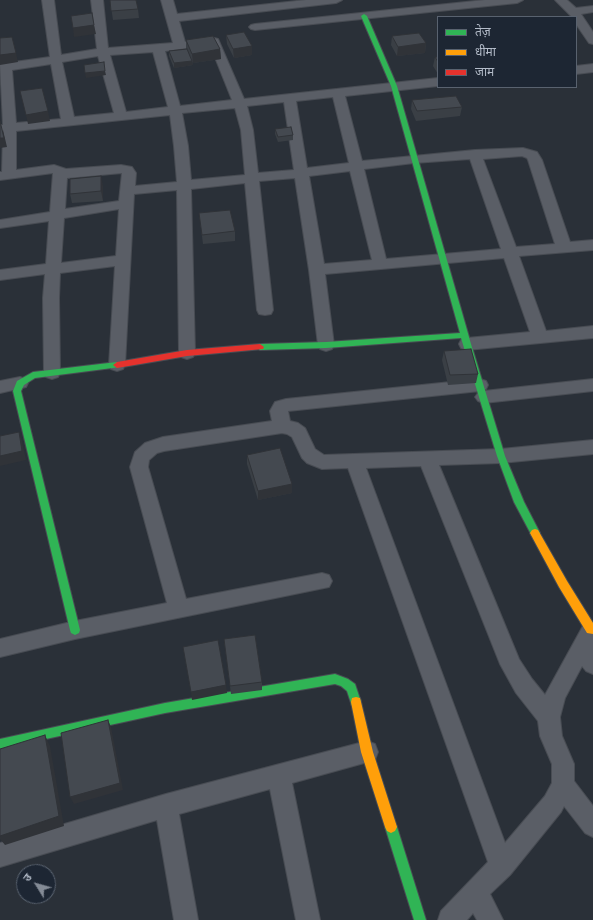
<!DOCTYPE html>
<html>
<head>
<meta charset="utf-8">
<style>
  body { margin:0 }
  #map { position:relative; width:593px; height:920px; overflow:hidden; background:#2a3038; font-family:Cabin,"Noto Sans Devanagari",sans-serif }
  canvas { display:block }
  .legend { position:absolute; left:437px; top:16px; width:140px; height:72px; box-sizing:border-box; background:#1d2633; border:1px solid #59626f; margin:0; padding:5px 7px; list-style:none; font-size:12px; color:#b4bcc9 }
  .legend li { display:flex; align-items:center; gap:8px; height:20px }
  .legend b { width:20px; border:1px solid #59626f }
  .north { position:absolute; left:16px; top:864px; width:40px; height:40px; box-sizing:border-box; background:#1d2633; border:1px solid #59626f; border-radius:50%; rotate:307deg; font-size:11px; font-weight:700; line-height:16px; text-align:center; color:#b4bcc9 }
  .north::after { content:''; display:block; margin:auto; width:14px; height:18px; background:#848b96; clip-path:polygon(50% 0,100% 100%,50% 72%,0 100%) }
</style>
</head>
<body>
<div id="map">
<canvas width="593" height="920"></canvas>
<ul class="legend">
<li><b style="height:5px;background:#30b455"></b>तेज़</li>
<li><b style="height:5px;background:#ff9f0a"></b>धीमा</li>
<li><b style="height:5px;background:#e5322d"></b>जाम</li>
</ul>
<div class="north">उ</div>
</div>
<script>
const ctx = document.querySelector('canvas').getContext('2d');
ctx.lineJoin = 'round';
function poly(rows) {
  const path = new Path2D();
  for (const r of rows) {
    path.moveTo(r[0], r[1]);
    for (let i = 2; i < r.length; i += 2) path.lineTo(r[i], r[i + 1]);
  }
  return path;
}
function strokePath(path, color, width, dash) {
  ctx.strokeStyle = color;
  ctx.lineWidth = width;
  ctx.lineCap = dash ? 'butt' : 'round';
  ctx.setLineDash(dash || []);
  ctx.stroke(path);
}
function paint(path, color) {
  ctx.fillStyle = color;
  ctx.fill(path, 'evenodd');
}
const street = poly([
  [42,0,54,0,61,55,97,49,91,0,103,0,108,48,173,43,161,0,173,0,177,14,306,0,342,0,336,3,179,21,185,42,214,38,218,39,244,99,438,78,438,86,345,96,362,161,475,150,523,148,537,152,542,160,570,242,593,240,593,250,519,256,546,331,593,326,593,338,467,350,461,348,459,344,461,340,467,338,530,332,504,258,325,274,334,345,332,349,326,351,320,349,318,345,309,270,295,178,259,181,273,310,271,314,265,315,259,314,257,310,245,183,191,189,195,353,193,357,187,359,181,357,179,353,177,190,134,194,125,365,123,369,117,371,111,369,109,365,115,266,60,273,59,298,60,373,58,377,52,379,46,377,44,373,43,298,45,274,0,280,0,270,46,264,49,221,0,228,0,220,50,212,53,173,0,180,0,172,2,172,3,133,0,133,0,125,3,125,0,64,50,57,42,0],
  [210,45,232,100,180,106,165,51,210,45],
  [153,52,168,107,126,112,110,55,153,52],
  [98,56,114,113,74,117,62,62,98,56],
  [51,64,61,119,16,123,12,70,51,64],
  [333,97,349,163,307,168,296,101,333,97],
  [284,102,294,170,258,173,253,130,247,106,284,102],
  [235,108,241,130,245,175,191,180,188,146,182,113,235,108],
  [170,115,174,146,177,182,135,186,136,173,132,167,121,165,66,169,54,165,16,170,16,131,170,115],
  [522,156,527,158,528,160,555,244,516,247,483,159,522,156],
  [470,159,501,249,386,259,364,169,414,163,470,159],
  [350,171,372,260,324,264,309,176,350,171],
  [122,173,119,201,65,209,67,178,122,173],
  [119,209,116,256,61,263,64,218,119,209],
  [485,0,523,0,517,3,255,30,251,29,249,27,251,25,255,24,485,0],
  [555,0,567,0,576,8,593,6,593,12,581,14,593,32,593,44,589,43,576,24,576,17,572,17,555,0],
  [593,64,593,72,576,74,576,66,593,64],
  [20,377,26,379,28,383,26,387,0,393,0,381,20,377],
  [480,379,486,381,488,385,486,389,480,391,288,411,290,421,298,423,305,428,315,449,324,455,501,449,593,440,593,454,501,463,439,465,519,659,532,679,545,695,584,624,593,622,593,674,586,671,582,666,565,698,560,717,562,736,574,764,574,781,593,806,593,837,585,833,564,806,561,812,510,875,490,894,503,920,477,920,473,913,467,920,438,920,441,911,488,862,348,468,322,469,307,463,302,458,292,437,287,434,282,433,164,451,157,453,149,460,148,467,186,599,322,573,329,575,332,581,329,587,75,639,0,657,0,639,75,621,167,603,130,467,135,452,145,443,163,437,272,421,270,411,275,402,286,399,480,379],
  [421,466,500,664,516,693,538,721,540,736,552,764,552,783,545,796,505,843,366,468,421,466],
  [593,379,593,391,484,403,478,401,475,397,478,393,484,391,593,379],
  [367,741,375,744,378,752,375,760,292,783,320,920,296,920,270,789,179,814,198,920,174,920,157,820,0,867,0,843,166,794,367,741]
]);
const fast = poly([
  [364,14,367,16,397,86,471,344,505,456,524,502,540,533,538,536,535,537,532,536,514,502,497,456,461,338,326,348,260,350,256,347,260,344,326,342,460,333,391,86,361,16,364,14],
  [117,362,120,363,121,365,120,367,35,378,24,385,21,391,80,630,79,633,75,635,71,633,70,630,13,391,17,381,33,372,117,362],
  [335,674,348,679,355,684,361,702,360,706,356,707,352,706,347,691,341,686,335,684,165,713,0,749,0,739,165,703,335,674],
  [391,821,395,823,397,827,426,920,414,920,385,827,387,823,391,821]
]);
const slow = poly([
  [535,529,538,530,567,581,593,623,593,634,587,633,559,587,530,533,532,530,535,529],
  [356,697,360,698,361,702,373,752,397,827,395,831,391,833,387,831,385,827,361,752,351,702,352,698,356,697]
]);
const jam = poly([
  [260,344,264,347,263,349,187,356,117,368,113,365,117,362,187,350,260,344]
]);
const wall = poly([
  [110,0,138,9,139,18,113,20],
  [226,35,252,55,234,58,227,44],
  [392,36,426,43,425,53,397,56,391,45],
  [186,40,220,49,221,59,193,63,192,61,193,65,174,68,169,56,169,51,186,49],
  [435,57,438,57,438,74,433,66],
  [412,100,462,107,460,116,416,121,411,109],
  [275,129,293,135,293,140,278,142,275,134],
  [103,186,103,201,72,203,70,194],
  [199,213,235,231,235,241,203,244],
  [444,351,478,374,476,383,448,385,442,360],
  [247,455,292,484,292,493,258,500,247,464],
  [224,639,262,682,262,690,231,694]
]);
const shadedWall = poly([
  [94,25,96,34,74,37,73,28],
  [426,43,425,53,397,56,398,47],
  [252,46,252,55,234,58,233,49],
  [220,49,221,59,193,63,192,54],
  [16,53,18,62,0,65,0,55],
  [192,61,193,65,174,68,174,63],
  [105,71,106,75,86,78,85,73],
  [48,111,50,121,28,124,26,115],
  [3,130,7,147,0,148,0,138],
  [101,176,103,186,103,201,101,191],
  [19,432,22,441,26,460,0,466,0,456],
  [292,484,292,493,258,500,258,491],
  [226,685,227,693,192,700,191,692],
  [108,720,111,727,123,790,74,804,70,797],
  [45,735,50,746,64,826,5,845,0,839,0,836]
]);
const building = poly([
  [110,0,136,0,138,9,111,11,110,0],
  [92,13,94,25,73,28,71,16,92,13],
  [244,32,252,46,233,49,226,35,244,32],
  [419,33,426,43,398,47,392,36,419,33],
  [213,36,220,49,192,54,186,40,213,36],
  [12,37,16,53,0,55,0,38,12,37],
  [187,49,192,61,174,63,169,51,187,49],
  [435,57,438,57,438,62,435,57],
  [104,62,105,71,85,73,84,65,104,62],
  [42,88,48,111,26,115,20,91,42,88],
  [456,96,462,107,417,111,412,100,456,96],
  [0,121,4,138,0,138,0,121],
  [291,127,293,135,278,137,275,129,291,127],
  [101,176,101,191,70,194,70,179,101,176],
  [230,210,235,231,202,235,199,213,230,210],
  [471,349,478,374,450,375,444,351,471,349],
  [19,432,22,451,0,456,0,436,19,432],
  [280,448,292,484,258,491,247,455,280,448],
  [255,635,262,682,230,686,224,639,255,635],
  [218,640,226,685,191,692,183,647,218,640],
  [108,720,120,783,70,797,61,733,108,720],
  [45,735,59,816,0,836,0,749,45,735]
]);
strokePath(street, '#484c53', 2);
strokePath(fast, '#484c53', 2);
strokePath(slow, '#484c53', 2);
strokePath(jam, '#484c53', 2);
paint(street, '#5a5e66');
paint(fast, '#30b455');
paint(slow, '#ff9f0a');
paint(jam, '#e5322d');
paint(wall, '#3a3f45');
paint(shadedWall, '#303338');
paint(building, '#444950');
strokePath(building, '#303338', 1);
</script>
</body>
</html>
